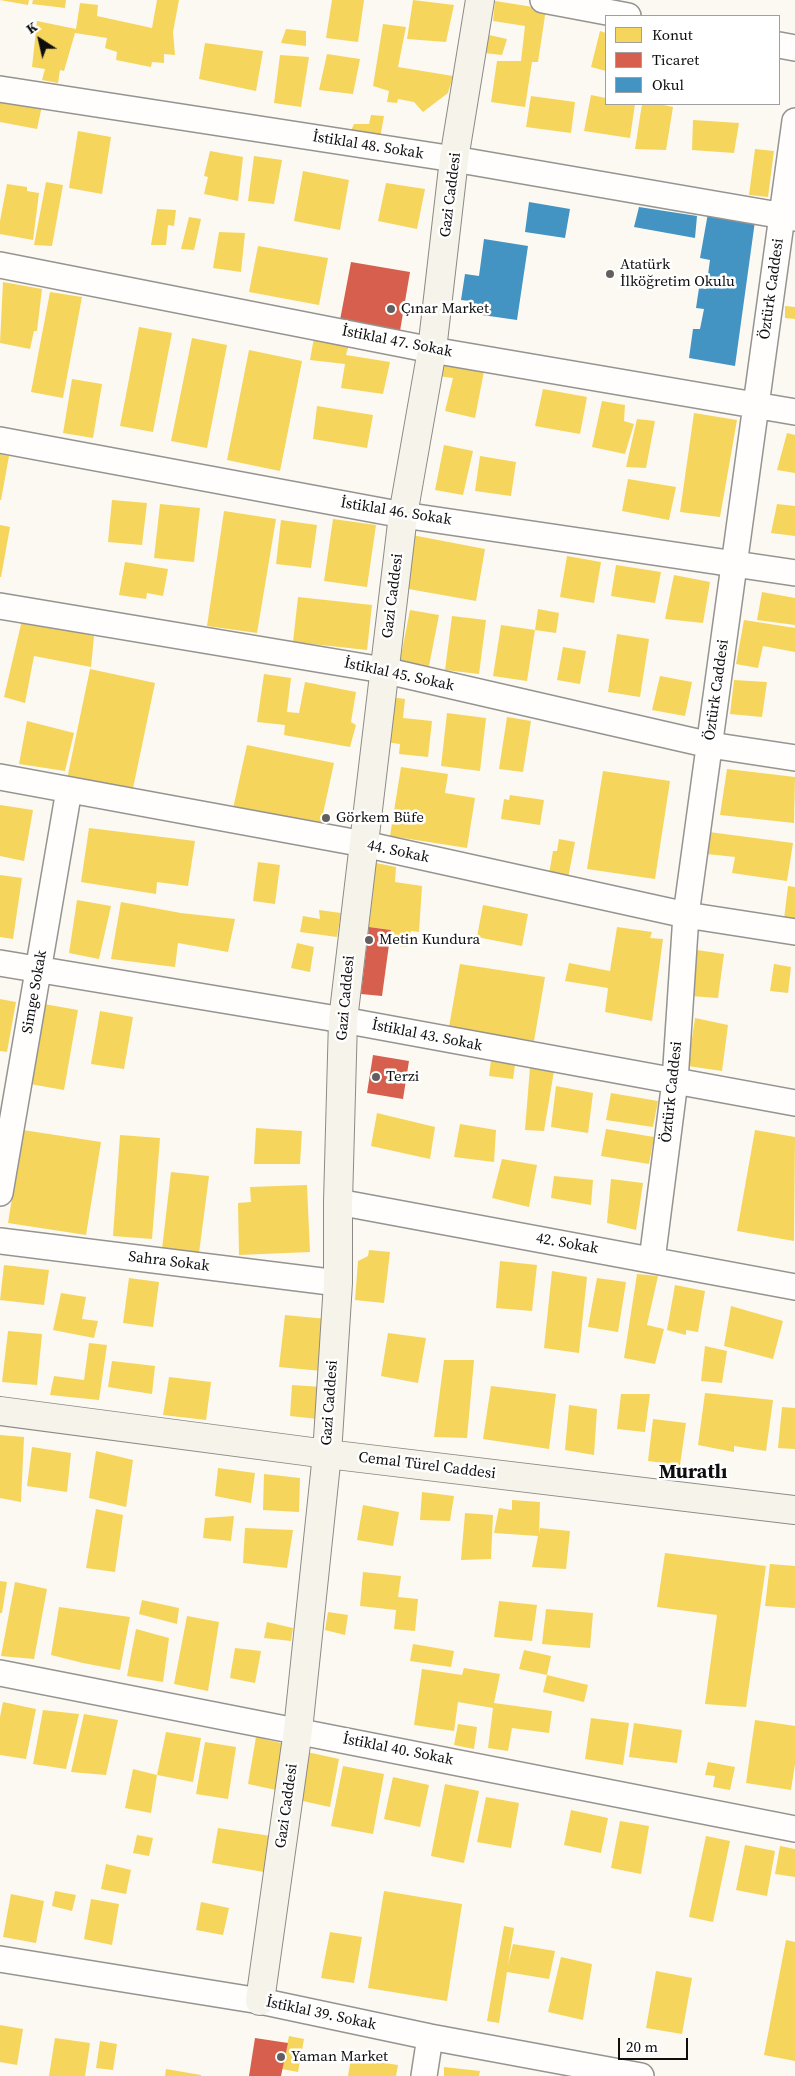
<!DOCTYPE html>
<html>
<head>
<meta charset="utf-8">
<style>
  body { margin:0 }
  #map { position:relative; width:795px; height:2076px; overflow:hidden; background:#fcf9f2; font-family:"Source Serif 4",serif }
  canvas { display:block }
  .legend { position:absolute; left:605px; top:15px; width:175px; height:90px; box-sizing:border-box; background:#fff; border:1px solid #9f9f9f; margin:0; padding:6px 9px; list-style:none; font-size:15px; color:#0e0e0e }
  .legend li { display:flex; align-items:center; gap:10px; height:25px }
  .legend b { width:25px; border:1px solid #9f9f9f }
  .north { position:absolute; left:15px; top:15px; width:50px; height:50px; -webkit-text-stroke:4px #fff; paint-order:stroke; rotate:325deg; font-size:14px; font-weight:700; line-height:20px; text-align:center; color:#0e0e0e }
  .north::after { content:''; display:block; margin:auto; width:18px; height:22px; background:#0e0e0e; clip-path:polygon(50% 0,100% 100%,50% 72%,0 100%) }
  .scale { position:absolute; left:618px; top:2038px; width:70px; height:22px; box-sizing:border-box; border:2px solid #0e0e0e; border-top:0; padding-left:6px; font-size:15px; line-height:18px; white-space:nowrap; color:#0e0e0e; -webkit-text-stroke:4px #fff; paint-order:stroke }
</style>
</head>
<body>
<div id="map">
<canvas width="795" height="2076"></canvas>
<ul class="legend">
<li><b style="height:14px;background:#f6d55c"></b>Konut</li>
<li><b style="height:14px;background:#d6604d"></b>Ticaret</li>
<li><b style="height:14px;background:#4393c3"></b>Okul</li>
</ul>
<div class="north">K</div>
<div class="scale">20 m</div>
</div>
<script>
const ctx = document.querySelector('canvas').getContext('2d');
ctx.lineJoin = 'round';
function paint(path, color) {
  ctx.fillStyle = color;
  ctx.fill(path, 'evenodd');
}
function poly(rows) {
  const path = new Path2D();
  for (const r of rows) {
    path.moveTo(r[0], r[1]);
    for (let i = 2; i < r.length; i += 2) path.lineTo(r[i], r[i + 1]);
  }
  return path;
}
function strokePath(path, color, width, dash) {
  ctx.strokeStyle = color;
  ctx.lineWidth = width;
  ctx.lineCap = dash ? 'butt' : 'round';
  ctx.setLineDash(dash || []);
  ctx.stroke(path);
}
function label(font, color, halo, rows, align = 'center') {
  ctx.font = font + ' "Source Serif 4",serif';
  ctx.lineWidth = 5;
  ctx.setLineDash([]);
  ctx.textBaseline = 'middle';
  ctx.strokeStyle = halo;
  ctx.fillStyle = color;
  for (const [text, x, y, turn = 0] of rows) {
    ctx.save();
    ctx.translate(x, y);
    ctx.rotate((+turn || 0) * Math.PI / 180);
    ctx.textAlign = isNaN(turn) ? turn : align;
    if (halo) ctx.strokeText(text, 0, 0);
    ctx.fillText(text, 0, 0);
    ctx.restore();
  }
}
const homes = poly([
  [0,0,29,0,28,5],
  [33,0,66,0,65,8,32,4],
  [157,0,179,0,173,32,175,55,164,54,164,63,152,62,151,67,116,60,117,52,105,48,107,38,75,33,64,71,60,70,58,83,42,80,45,69,32,67,37,21,76,29,80,3,98,5,97,16,152,28],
  [332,0,364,0,358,42,326,38],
  [413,0,454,5,446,42,407,39],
  [495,1,546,9,538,62,532,62,525,107,491,102,497,61,521,61,525,26,493,21],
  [383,24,406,27,398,67,453,76,448,93,423,112,414,102,398,99,397,103,387,102,389,91,373,86],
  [286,29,306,31,306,46,281,43],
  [600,31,606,33,606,71,591,67],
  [489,35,507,39,502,55,484,53],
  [205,43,263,51,256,91,199,79],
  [327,54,360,59,353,94,319,90],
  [280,55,309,57,301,107,274,103],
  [591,95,606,98,606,104,635,104,630,138,584,131],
  [0,96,42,106,37,129,0,122],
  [531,96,575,102,571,133,526,127],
  [642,104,659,104,673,107,666,150,635,149],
  [371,115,384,116,380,138,350,133,354,124,369,124],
  [693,120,739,123,734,153,692,150],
  [78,131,111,137,102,194,69,188],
  [755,149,774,151,768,197,749,195],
  [210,151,243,157,238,201,204,194,208,177,204,176],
  [254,156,282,160,274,204,248,201],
  [303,171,349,180,340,230,294,221],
  [46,182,63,185,52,246,34,245],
  [386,183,425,189,417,229,378,221],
  [7,184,27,187,27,191,39,193,33,240,0,234,0,221],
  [157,209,176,210,174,226,168,225,166,245,151,245],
  [189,217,201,219,194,250,181,249],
  [219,232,245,233,241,272,213,268],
  [258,246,328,258,319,305,249,292],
  [3,282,42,289,37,331,34,331,30,349,0,343],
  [50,292,82,297,63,398,31,392],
  [785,306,795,307,795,319,785,318],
  [139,327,172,333,153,432,120,426],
  [315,332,351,338,346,355,390,362,383,394,341,388,345,364,310,360],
  [192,338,227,345,207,448,171,441],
  [249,350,302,361,280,471,227,460],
  [443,355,484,371,475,418,445,411,453,378,438,376],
  [72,379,102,384,93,438,63,433],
  [543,389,587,397,580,434,535,426],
  [602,401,625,405,624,421,634,424,625,454,592,447],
  [317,406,373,415,367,448,313,439],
  [694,413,737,420,720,517,680,512],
  [637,419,655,421,646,468,626,467],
  [787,433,795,435,795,473,777,470],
  [444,445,473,451,463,495,435,490],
  [0,454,9,456,1,500,0,500],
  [480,456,516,462,511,496,475,491],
  [628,479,676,487,669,520,622,511],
  [112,500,147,503,142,545,108,542],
  [160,504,200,508,194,562,154,558],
  [777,504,795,506,795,536,771,533],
  [224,511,276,519,257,633,207,626],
  [333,519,376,525,367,587,324,581],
  [281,520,317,525,311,568,276,564],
  [0,525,10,527,1,577,0,577],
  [412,535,485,549,476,601,403,588],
  [567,556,601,562,594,603,560,597],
  [125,562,168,569,163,596,147,593,146,599,119,595],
  [616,565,661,572,655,603,611,596],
  [674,575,710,582,703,623,665,619],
  [762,592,795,598,795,625,757,620],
  [298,597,372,605,367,650,293,642],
  [538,609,559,613,556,633,535,630],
  [410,610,439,615,429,666,400,661],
  [452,616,486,620,479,674,445,670],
  [22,620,94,636,91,667,34,656,25,703,4,697],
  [744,620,795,628,795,652,763,646,758,668,736,664],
  [501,625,535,630,527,681,493,676],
  [617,634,649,639,640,697,608,692],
  [563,647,586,651,580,684,557,680],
  [90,669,155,683,131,798,66,784],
  [264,674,291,678,287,712,299,713,305,682,356,692,351,722,356,725,350,747,284,735,285,725,257,722],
  [660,676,692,682,685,716,652,710],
  [734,680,767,682,762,717,730,714],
  [390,697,405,699,403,718,432,721,428,757,399,754,400,744,385,742],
  [447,713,486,718,480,771,441,766],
  [507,717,531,721,523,772,499,769],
  [27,721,74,733,65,771,19,764],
  [247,745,334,763,319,832,232,813],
  [401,767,448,774,445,793,475,798,467,848,390,836],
  [727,769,795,777,794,823,720,815],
  [603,771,670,781,655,879,587,869],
  [510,795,544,800,540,825,501,819,504,799,509,800],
  [0,805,33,810,24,861,0,856],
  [89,828,195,841,188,886,157,882,156,894,81,882],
  [709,832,793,843,787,881,732,873,735,857,707,854],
  [559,839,575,842,568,878,549,874,553,851,557,851],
  [258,862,280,865,275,904,253,901],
  [376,863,396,867,395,882,422,886,419,932,411,931,407,947,389,945,391,930,369,927],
  [0,875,22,878,13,939,0,937],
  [788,886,795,887,795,921,784,919],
  [77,900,111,906,99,959,69,953],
  [121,902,181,913,235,919,228,952,178,943,175,967,111,959],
  [483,905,528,914,522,946,477,937],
  [319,910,341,913,337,937,300,932,303,916,320,919],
  [617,927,652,932,650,938,663,939,652,1021,605,1012,608,988,565,981,569,963,610,971],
  [297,943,314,947,310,972,291,968],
  [697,950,724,954,718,998,690,996],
  [460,964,545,977,534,1041,449,1027],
  [774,964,791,967,788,993,770,991],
  [0,999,16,1002,7,1052,0,1051],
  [44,1004,78,1010,64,1090,30,1084],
  [100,1011,133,1017,124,1069,91,1064],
  [695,1018,728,1025,722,1071,688,1066],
  [491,1061,515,1065,513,1079,489,1076],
  [530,1067,554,1071,544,1131,525,1130],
  [556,1086,593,1093,588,1133,551,1127],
  [611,1093,658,1101,653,1127,606,1120],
  [377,1113,435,1127,430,1159,371,1146],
  [460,1124,496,1130,494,1162,454,1157],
  [256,1128,302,1131,300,1164,254,1164],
  [606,1129,654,1137,649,1164,601,1156],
  [23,1130,101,1142,86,1235,8,1223],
  [755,1130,795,1137,794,1241,737,1231],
  [120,1135,160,1138,152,1239,113,1236],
  [502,1159,537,1165,529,1207,492,1198],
  [171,1172,209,1176,199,1253,162,1249],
  [554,1176,593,1180,591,1205,551,1198],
  [611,1179,643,1183,636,1230,607,1223],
  [307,1185,310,1252,239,1255,238,1203,251,1202,250,1187],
  [369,1250,390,1252,384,1303,355,1300,358,1261,368,1256],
  [500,1261,537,1265,532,1311,496,1308],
  [4,1265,49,1270,44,1305,0,1300],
  [552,1271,587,1277,579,1353,544,1348],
  [637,1274,658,1276,647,1325,664,1329,655,1364,624,1358],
  [129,1278,159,1282,153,1327,123,1323],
  [597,1278,626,1282,618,1332,588,1327],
  [675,1285,705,1291,698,1332,686,1330,686,1335,667,1330],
  [61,1293,86,1297,82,1319,98,1321,94,1338,53,1330],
  [731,1306,783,1321,773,1359,724,1346],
  [285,1315,327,1319,322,1371,279,1367],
  [8,1331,42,1334,37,1385,2,1382],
  [388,1333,426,1338,418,1383,381,1376],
  [89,1343,107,1345,99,1400,50,1395,54,1376,84,1380],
  [705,1346,727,1351,722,1383,701,1381],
  [444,1360,474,1360,467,1438,434,1437],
  [112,1361,155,1366,152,1394,108,1387],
  [169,1377,211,1382,206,1420,163,1415],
  [292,1385,322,1387,318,1419,290,1416],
  [491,1386,556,1394,549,1449,483,1439],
  [705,1393,773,1400,766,1451,734,1446,734,1452,698,1445],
  [621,1394,650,1394,645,1432,617,1429],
  [569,1405,597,1409,594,1455,565,1450],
  [782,1407,795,1408,795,1449,778,1448],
  [653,1419,686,1423,680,1465,648,1461],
  [0,1435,24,1437,21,1502,0,1498],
  [32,1447,71,1453,67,1492,27,1486],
  [96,1451,133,1460,126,1507,89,1498],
  [218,1468,255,1473,251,1503,215,1496],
  [264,1474,300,1478,299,1512,263,1510],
  [422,1492,454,1496,450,1521,420,1520],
  [512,1500,540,1502,539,1535,540,1528,570,1531,566,1569,532,1567,538,1536,494,1533,499,1508,512,1510],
  [363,1505,399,1512,393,1546,357,1540],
  [96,1509,123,1515,115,1572,86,1568],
  [465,1513,493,1515,491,1559,461,1560],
  [234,1516,231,1541,203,1538,205,1518],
  [245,1528,293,1530,287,1568,243,1563],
  [665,1553,766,1566,746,1707,705,1704,717,1615,657,1607],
  [770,1564,795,1566,795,1608,765,1606],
  [363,1572,401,1576,398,1597,418,1599,415,1631,394,1629,396,1610,360,1606],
  [0,1581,7,1582,2,1613,0,1613],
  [15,1582,47,1589,34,1659,1,1656],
  [142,1600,179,1608,177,1624,139,1614],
  [499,1601,537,1605,532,1641,494,1637],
  [59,1607,130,1617,120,1670,83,1663,51,1655],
  [546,1609,593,1613,590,1648,542,1644],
  [328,1612,348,1615,345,1635,325,1630],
  [187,1616,219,1622,208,1691,174,1684],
  [267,1622,293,1628,291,1641,264,1638],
  [136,1629,169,1638,163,1682,127,1676],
  [413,1644,454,1651,451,1667,410,1661],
  [235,1648,261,1651,255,1683,230,1678],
  [524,1650,551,1656,547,1675,519,1669],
  [464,1668,500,1674,494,1703,552,1711,549,1733,512,1728,508,1751,488,1748,493,1708,458,1702,454,1731,414,1725,422,1669,462,1675],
  [547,1675,588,1685,584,1702,543,1692],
  [3,1702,36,1709,26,1759,0,1755,0,1717],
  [43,1710,79,1714,66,1769,33,1764],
  [84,1714,118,1720,106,1775,71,1772],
  [591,1718,629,1723,623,1765,585,1759],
  [755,1720,795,1726,795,1764,791,1790,746,1783],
  [634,1723,682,1730,677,1763,629,1757],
  [458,1724,477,1727,474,1749,454,1745],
  [166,1732,201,1738,193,1782,157,1775],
  [256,1737,289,1745,281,1791,248,1784],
  [205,1742,236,1747,228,1799,196,1794],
  [307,1752,339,1759,330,1807,298,1800],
  [708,1762,735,1767,730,1790,713,1787,715,1776,705,1775],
  [343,1766,384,1774,373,1834,331,1826],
  [133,1769,157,1775,151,1813,125,1808],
  [393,1777,429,1785,420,1827,384,1819],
  [445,1784,479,1791,464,1863,431,1856],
  [486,1797,519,1803,511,1848,477,1842],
  [571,1810,608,1818,601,1853,564,1845],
  [620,1821,649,1826,641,1874,611,1868],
  [218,1828,271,1836,264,1872,212,1863],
  [137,1835,153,1838,149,1856,133,1853],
  [706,1836,730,1841,713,1922,689,1917],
  [745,1845,775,1851,767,1896,736,1890],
  [780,1846,795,1849,795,1877,775,1874],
  [106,1864,131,1870,126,1894,101,1889],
  [55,1891,76,1895,72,1911,52,1906],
  [384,1891,462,1904,447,2001,368,1988],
  [11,1894,44,1901,36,1943,3,1937],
  [91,1899,119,1904,112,1945,84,1939],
  [201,1902,229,1908,223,1935,196,1930],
  [504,1926,514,1928,508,1965,513,1944,555,1951,549,1979,507,1972,499,2023,487,2021],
  [330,1932,362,1937,354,1983,321,1978],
  [786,1940,795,1942,795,2061,764,2055],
  [561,1957,592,1964,583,2020,548,2012],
  [656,1971,692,1978,682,2034,646,2028],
  [0,2025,23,2029,17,2065,0,2062],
  [289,2036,304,2039,298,2072,282,2069],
  [55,2038,90,2043,85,2076,49,2076],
  [100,2041,117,2044,113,2070,96,2068],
  [351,2058,398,2065,396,2076,348,2076],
  [444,2067,480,2071,479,2076,444,2076],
  [166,2069,201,2075,201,2076,165,2076]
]);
const shops = poly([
  [351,262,410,272,400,331,340,320],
  [369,927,391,930,382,996,361,994],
  [373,1055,409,1061,403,1099,367,1093],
  [255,2038,288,2043,281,2076,249,2076]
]);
const schools = poly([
  [529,202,570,209,565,238,525,232],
  [639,207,697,216,695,238,634,227],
  [708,213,755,221,735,366,689,358,693,329,700,329,704,309,696,308,699,288,706,289,710,260,700,258],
  [484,239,528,246,517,320,468,313,470,301,461,300,465,274,479,276]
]);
const street = poly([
  [543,0,628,16],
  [779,45,795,48],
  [0,89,454,159,795,218],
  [0,265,432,350,795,412],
  [0,440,403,515,795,573],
  [0,606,383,670,710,745,795,758],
  [0,777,364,844,686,915,795,932],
  [0,963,343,1020,795,1103],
  [0,1193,69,790],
  [338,1202,795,1287],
  [0,1241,338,1283],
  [652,1260,675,1081,686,915,795,121],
  [0,1673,795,1829],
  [0,1959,260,2001,430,2037,641,2076],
  [424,2076,430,2037]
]);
const secondary = poly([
  [0,1411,327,1454,795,1510],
  [260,2001,298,1730,327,1454,338,1283,338,1202,343,1020,403,515,432,350,454,159,480,0]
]);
const markers = [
  [610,274,5,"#61605e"],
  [391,309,5,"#61605e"],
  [326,818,5,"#61605e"],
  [369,940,5,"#61605e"],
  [376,1077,5,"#61605e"],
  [281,2057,5,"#61605e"]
];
const streetNames = [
  ["İstiklal 48. Sokak",368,146,9],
  ["Gazi Caddesi",451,195,-83],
  ["Öztürk Caddesi",772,289,-82],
  ["İstiklal 47. Sokak",397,342,11],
  ["İstiklal 46. Sokak",396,512,9],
  ["Gazi Caddesi",393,596,-83],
  ["İstiklal 45. Sokak",399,675,12],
  ["Öztürk Caddesi",717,690,-82],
  ["44. Sokak",398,852,12],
  ["Simge Sokak",35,992,-80],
  ["Gazi Caddesi",346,998,-85],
  ["İstiklal 43. Sokak",427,1036,11],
  ["Öztürk Caddesi",672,1092,-84],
  ["42. Sokak",567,1244,10],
  ["Sahra Sokak",169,1262,7],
  ["Gazi Caddesi",330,1403,-86],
  ["Cemal Türel Caddesi",427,1466,7],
  ["İstiklal 40. Sokak",398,1750,11],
  ["Gazi Caddesi",287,1806,-82],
  ["İstiklal 39. Sokak",321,2014,12]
];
const poiNames = [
  ["Atatürk",620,265],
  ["İlköğretim Okulu",620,282],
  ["Çınar Market",401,309],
  ["Görkem Büfe",336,818],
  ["Metin Kundura",379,940],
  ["Terzi",386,1077],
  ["Yaman Market",291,2057]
];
const districtNames = [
  ["Muratlı",693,1473]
];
paint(homes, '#f6d55c');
paint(shops, '#d6604d');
paint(schools, '#4393c3');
strokePath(street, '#959491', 28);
strokePath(secondary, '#8c8a87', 30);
strokePath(street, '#fffefd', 25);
strokePath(secondary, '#f5f3ea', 28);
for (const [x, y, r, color] of markers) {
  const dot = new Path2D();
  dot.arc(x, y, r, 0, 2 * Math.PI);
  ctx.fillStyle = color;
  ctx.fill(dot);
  strokePath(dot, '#fff', 2);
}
label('15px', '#0e0e0e', '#fff', streetNames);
label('15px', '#0e0e0e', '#fff', poiNames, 'left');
label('bold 20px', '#0e0e0e', '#fff', districtNames);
</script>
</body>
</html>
